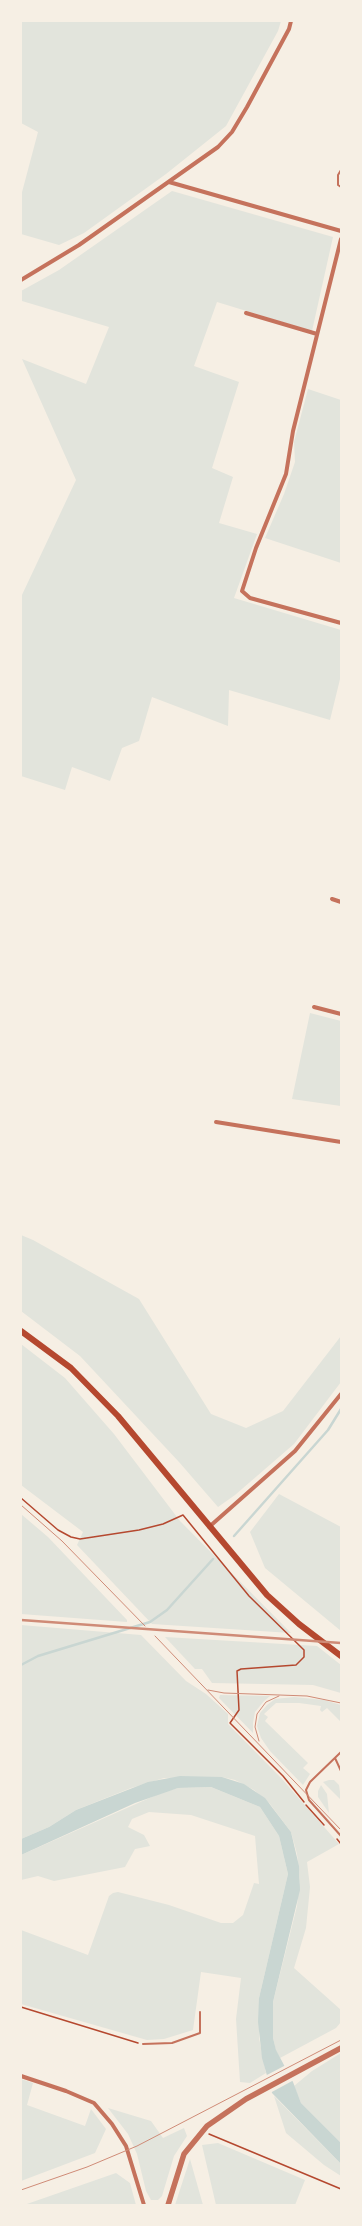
<!DOCTYPE html>
<html>
<head>
<meta charset="utf-8">
<style>
  body { margin:0 }
  #map { position:relative; width:362px; height:2226px; overflow:hidden; background:#f6efe4; font-family:Quicksand,sans-serif }
  canvas { display:block }
  .frame { position:absolute; inset:0; border:22px solid #f6efe4; pointer-events:none }
</style>
</head>
<body>
<div id="map">
<canvas width="362" height="2226"></canvas>
<div class="frame"></div>
</div>
<script>
const ctx = document.querySelector('canvas').getContext('2d');
ctx.lineJoin = 'round';
function paint(path, color) {
  ctx.fillStyle = color;
  ctx.fill(path, 'evenodd');
}
function poly(rows) {
  const path = new Path2D();
  for (const r of rows) {
    path.moveTo(r[0], r[1]);
    for (let i = 2; i < r.length; i += 2) path.lineTo(r[i], r[i + 1]);
  }
  return path;
}
function strokePath(path, color, width, dash) {
  ctx.strokeStyle = color;
  ctx.lineWidth = width;
  ctx.lineCap = dash ? 'butt' : 'round';
  ctx.setLineDash(dash || []);
  ctx.stroke(path);
}
const green = poly([
  [21,21,281,21,278,31,226,126,166,174,84,233,59,245,21,234,21,196,38,132,21,123],
  [172,191,333,237,312,331,217,302,194,366,239,382,212,468,233,477,219,523,257,534,234,598,341,630,341,675,330,720,229,690,228,726,152,697,139,741,122,748,110,781,72,767,65,790,21,776,21,597,76,480,22,359,86,384,109,327,22,301,21,291,59,270],
  [308,389,341,400,341,563,265,538,284,494,295,462,294,442],
  [310,1013,341,1021,341,1106,292,1099],
  [21,1235,33,1240,139,1299,211,1414,246,1428,283,1411,341,1336,341,1382,294,1444,235,1495,218,1507,179,1462,80,1356,21,1311],
  [21,1344,65,1378,114,1434,180,1521,291,1633,152,1624,77,1545,83,1532,21,1485],
  [279,1494,341,1527,341,1631,265,1568,250,1532],
  [21,1514,48,1537,127,1620,127,1622,21,1614],
  [21,1625,141,1635,186,1681,206,1694,228,1714,228,1724,282,1779,339,1844,307,1862,310,1887,306,1928,294,1968,341,2010,341,2022,336,2028,280,2058,276,2051,273,2038,273,2002,297,1906,300,1878,297,1854,291,1832,270,1804,254,1790,235,1780,222,1777,164,1778,131,1788,76,1810,49,1827,21,1839],
  [165,1637,317,1646,341,1665,341,1693,313,1685,212,1683,202,1669,195,1669],
  [220,1695,270,1696,264,1701,255,1712,253,1723,253,1733,219,1698],
  [294,1697,324,1700,341,1705,341,1722,327,1708,322,1712,320,1710,321,1706,299,1703,276,1703,264,1714,268,1717,265,1721,308,1763,303,1768,310,1774,303,1785,270,1751,261,1738,257,1726,260,1713,267,1705,275,1699],
  [329,1780,334,1780,339,1785,341,1800,323,1782],
  [321,1785,327,1794,329,1813,318,1797,318,1791],
  [211,1787,260,1807,279,1836,288,1874,259,1998,259,2038,266,2073,250,2083,240,2082,236,2019,241,1978,201,1972,193,2030,164,2039,147,2040,21,2004,21,1930,88,1955,109,1896,113,1893,118,1892,169,1905,221,1923,233,1923,243,1915,254,1883,259,1884,255,1836,191,1815,149,1812,132,1819,128,1827,144,1835,150,1846,135,1849,125,1867,54,1881,38,1876,21,1880,21,1855,163,1792,178,1788],
  [341,2053,341,2143,301,2103,294,2086,312,2071],
  [21,2079,33,2083,27,2105,85,2126,91,2109,106,2129,95,2153,21,2181],
  [274,2096,341,2164,341,2176,324,2165,286,2133],
  [108,2108,151,2121,163,2138,184,2128,187,2136,174,2156,162,2196,158,2200,151,2200,146,2191,137,2154,128,2134],
  [218,2143,305,2180,295,2205,216,2205,202,2145],
  [190,2159,203,2205,175,2205],
  [116,2173,130,2183,136,2205,24,2205]
]);
const water = poly([
  [180,1776,222,1777,244,1784,265,1798,291,1832,299,1866,300,1890,273,2002,273,2038,276,2050,293,2082,301,2103,341,2143,341,2164,272,2093,262,2058,258,2022,259,1998,288,1874,279,1836,260,1807,211,1787,178,1788,135,1803,21,1855,21,1839,49,1827,76,1810,148,1782]
]);
const pier = poly([
  [286,2065,294,2080,270,2093,265,2076]
]);
const stream = poly([
  [234,1536,328,1430,341,1409],
  [21,1665,38,1656,150,1622,167,1610,213,1559]
]);
const path = poly([
  [21,1498,58,1530,71,1537,80,1539,139,1530,163,1524,183,1515,249,1596,304,1650,304,1657,296,1665,241,1669,237,1671,239,1710,230,1723,283,1776,304,1802],
  [306,1805,324,1825],
  [337,1839,341,1844],
  [21,2007,138,2043],
  [209,2134,341,2189]
]);
const service = poly([
  [341,170,338,175,338,185,341,187],
  [341,1752,310,1782,306,1790,309,1800,341,1836],
  [335,1758,341,1771],
  [143,2044,172,2043,200,2033,200,2012]
]);
const minor = poly([
  [169,182,341,231],
  [341,239,293,431,286,474,256,548,242,591,250,598,341,623],
  [21,280,79,245,218,147,232,132,247,107,289,29,291,21],
  [246,313,317,334],
  [332,899,341,902],
  [314,1007,341,1014],
  [216,1122,341,1142],
  [209,1527,295,1451,341,1394],
  [21,2076,66,2091,94,2103,112,2124,126,2146,144,2205]
]);
const tertiary = poly([
  [168,2205,184,2154,207,2126,246,2099,341,2048]
]);
const secondary = poly([
  [21,1331,71,1368,118,1416,267,1595,299,1624,341,1656]
]);
const tram = poly([
  [21,1505,62,1541,145,1626],
  [155,1636,341,1830],
  [208,1690,224,1693,307,1696,341,1703],
  [259,1741,255,1727,257,1714,266,1702,279,1696],
  [21,2190,87,2167,137,2146,341,2040]
]);
const rail = poly([
  [21,1620,341,1643]
]);
paint(green, '#e2e4dc');
paint(water, '#c9d6d2');
paint(pier, '#f6efe4');
strokePath(stream, '#c9d6d2', 2.5);
strokePath(path, '#b5482f', 1.5);
strokePath(service, '#c5725c', 2);
strokePath(minor, '#c5725c', 4);
strokePath(tertiary, '#c5725c', 5.5);
strokePath(secondary, '#b5482f', 6);
strokePath(tram, '#cf8b77', 1);
strokePath(rail, '#cf8b77', 2.5);
</script>
</body>
</html>
